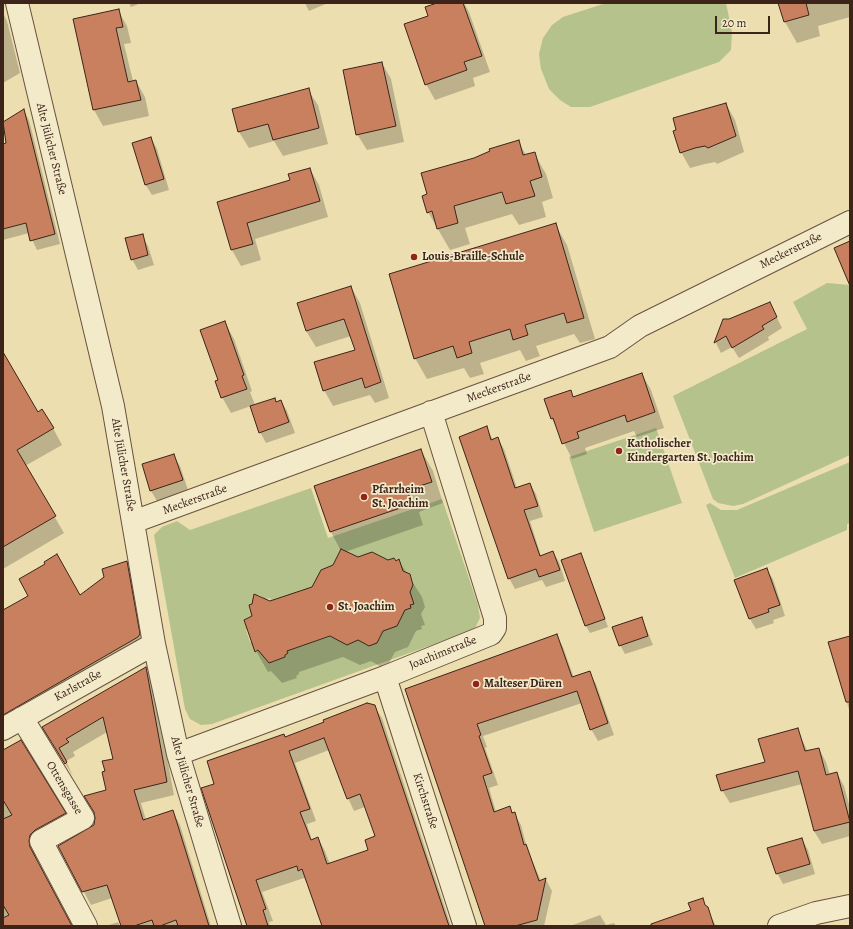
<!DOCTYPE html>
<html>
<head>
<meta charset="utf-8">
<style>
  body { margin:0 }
  #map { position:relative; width:853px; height:929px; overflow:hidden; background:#ecdeae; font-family:Alegreya,serif }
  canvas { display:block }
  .frame { position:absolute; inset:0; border:4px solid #3c241b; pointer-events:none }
  .scale { position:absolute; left:715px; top:16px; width:55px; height:18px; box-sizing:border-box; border:2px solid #3c241b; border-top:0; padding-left:5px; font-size:12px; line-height:14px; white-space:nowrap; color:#3c241b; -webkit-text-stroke:3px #f3eaca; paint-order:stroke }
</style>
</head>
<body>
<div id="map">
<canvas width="853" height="929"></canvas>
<div class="frame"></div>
<div class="scale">20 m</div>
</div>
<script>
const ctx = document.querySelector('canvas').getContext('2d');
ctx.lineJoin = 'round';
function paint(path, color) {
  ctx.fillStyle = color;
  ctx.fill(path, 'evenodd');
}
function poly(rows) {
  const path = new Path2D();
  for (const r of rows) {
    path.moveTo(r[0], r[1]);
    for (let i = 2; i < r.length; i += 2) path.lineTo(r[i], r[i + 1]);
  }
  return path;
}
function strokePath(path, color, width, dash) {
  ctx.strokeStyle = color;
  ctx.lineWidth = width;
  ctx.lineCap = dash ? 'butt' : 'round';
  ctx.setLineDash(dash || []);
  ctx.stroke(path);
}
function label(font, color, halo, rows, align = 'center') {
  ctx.font = font + ' Alegreya,serif';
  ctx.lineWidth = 3.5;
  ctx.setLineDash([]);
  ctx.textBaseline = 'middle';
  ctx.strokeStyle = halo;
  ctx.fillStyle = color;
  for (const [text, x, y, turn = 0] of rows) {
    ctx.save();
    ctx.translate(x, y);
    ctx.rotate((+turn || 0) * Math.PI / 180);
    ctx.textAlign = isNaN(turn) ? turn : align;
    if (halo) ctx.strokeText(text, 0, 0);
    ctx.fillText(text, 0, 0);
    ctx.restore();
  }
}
const green = poly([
  [606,3,726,3,732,32,731,50,719,62,590,107,571,107,560,100,549,89,541,69,539,54,543,38,552,25,563,17],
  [827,283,850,285,850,455,743,504,733,506,718,503,713,499,673,396,807,329,793,302],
  [656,428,682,503,594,532,569,457],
  [850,462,850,523,847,524,847,530,735,578,706,505,710,503,721,510,737,510],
  [311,488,328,538,442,499,478,605,480,618,475,628,465,633,212,724,201,725,190,719,185,709,154,535,162,527,177,521,190,530],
  [347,552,354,555,355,558,358,556,359,559,369,558,372,552,386,559,385,561,394,558,396,561,399,560,402,568,400,569,410,574,413,585,408,594,411,595,414,604,410,605,411,608,401,611,403,612,396,627,390,625,379,633,381,636,377,642,369,646,356,638,332,636,287,651,288,653,285,655,285,657,272,662,263,650,255,652,254,641,250,642,246,630,250,629,246,626,244,620,252,616,249,606,253,604,255,597,259,595,265,599,270,598,271,601,315,586,336,564,338,554]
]);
const shadow = poly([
  [129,3,141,3,131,7],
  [305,3,328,3,309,11],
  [440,3,464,3,469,12,490,72,473,78,475,86,435,100,426,84],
  [780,3,850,3,850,17,818,26,820,36,797,43,785,22],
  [118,10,127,26,131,43,124,44,133,81,136,81,145,97,149,116,103,126,94,110,74,20],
  [3,13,7,21,20,73,3,83],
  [382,63,391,79,404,142,367,150,357,134],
  [308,90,318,105,328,144,283,156,274,141,249,148,239,132,233,109],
  [726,104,735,120,744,152,717,164,715,162,705,164,690,168,681,152],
  [24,111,29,120,60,244,37,250,29,233,3,240,3,145,8,144],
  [151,138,157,149,169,190,152,195,145,184],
  [518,141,526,155,534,153,546,174,553,198,542,202,546,217,519,225,512,214,465,228,470,244,450,250,428,212,428,195,474,158],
  [310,169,319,185,328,217,255,239,261,260,241,266,232,250,218,202,291,180],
  [555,224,567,245,595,339,580,343,574,334,536,346,540,356,526,361,520,350,480,363,484,374,470,378,464,368,427,379,415,358],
  [142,235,148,246,154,265,138,270,132,259],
  [351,287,360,303,389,398,375,403,370,395,333,406,324,390,356,350,351,336,316,347,306,331],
  [762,305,775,314,782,328,768,337,769,340,739,358,732,347,721,353,716,343,724,320,729,320],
  [225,323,234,339,252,391,250,392,255,405,274,399,277,403,281,401,287,411,295,433,266,443,260,432,251,406,231,413,222,397,220,381],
  [3,354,38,413,53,428,62,445,25,466,64,533,3,569],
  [642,374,651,390,664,428,637,437,634,431,585,448,587,454,572,459,552,419,545,399,570,391,574,397],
  [487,428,493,440,498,439,504,449,517,488,530,484,536,494,543,517,530,521,541,556,553,552,559,562,565,581,546,587,542,580,515,589,509,578],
  [421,450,433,471,443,503,419,512,423,525,345,552,358,558,396,562,399,561,422,597,425,607,421,614,425,625,421,626,422,629,416,631,408,647,395,652,389,663,381,667,371,661,360,665,343,657,299,672,299,674,296,676,297,678,282,683,271,671,268,672,256,651,253,617,270,602,313,587,334,566,341,551,331,532,315,487],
  [174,456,180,466,188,490,157,501,151,491],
  [581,555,608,627,590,633,586,626],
  [126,562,133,573,145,646,3,730,3,611,80,596],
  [766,569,773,579,785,616,773,620,774,623,756,629,750,619,736,580],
  [642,618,653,645,625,654,620,645],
  [557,636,563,647,574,678,589,672,596,684,614,735,598,741,591,729,582,703,483,736,487,747,485,748,498,785,489,788,496,812,509,807,513,813,514,813,521,825,527,848,541,881,546,880,552,891,544,926,486,926,406,690],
  [850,637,850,713,830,642],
  [146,669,153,682,174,795,141,803,146,820,173,812,180,825,211,926,122,926,112,898,91,905,59,846,94,825,107,791,106,772,114,760,107,732,73,752,75,756,66,761,73,776,51,741],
  [374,706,382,718,451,926,318,926,323,924,308,882,306,882,304,878,262,892,273,921,269,922,270,926,247,926,216,784,285,738],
  [329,750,348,798,354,811,365,807,376,837,370,851,330,864,325,851,318,838,312,841,307,824,316,821,295,763],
  [797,729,808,752,819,749,826,762,830,775,837,773,844,786,850,808,850,836,822,844,814,831,802,784,730,803,722,790,766,763],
  [20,741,72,827,37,848,36,855,37,861,71,926,3,926,3,751],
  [802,839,808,850,815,874,783,884,777,873],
  [702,899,716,926,673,926,692,911],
  [600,915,606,925,614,923,616,926,570,926],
  [118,922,120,926,106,926]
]);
const building = poly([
  [437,3,463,3,482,56,464,62,467,70,425,85,404,24,428,16,425,7,437,3],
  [778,3,806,3,809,15,784,22,778,3],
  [119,9,123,27,116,28,128,82,136,80,141,100,93,110,73,19,119,9],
  [382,62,396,126,356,135,343,70,382,62],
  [309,88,319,128,273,140,268,124,238,132,232,109,309,88],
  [726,103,736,136,708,148,705,146,695,148,680,153,673,131,676,130,673,118,726,103],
  [24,109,55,234,30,241,26,223,3,229,3,144,6,143,3,122,24,109],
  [151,137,164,179,145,185,132,143,151,137],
  [519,140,523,155,535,152,542,177,530,181,535,196,506,204,502,192,454,206,458,223,437,229,432,211,427,213,422,196,427,194,421,173,474,158,490,151,489,149,519,140],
  [310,168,320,201,247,223,253,244,231,250,217,202,290,180,288,174,310,168],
  [556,223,584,318,567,323,564,313,525,325,528,335,513,340,510,329,469,342,472,353,457,358,453,346,414,359,389,274,556,223],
  [143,234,148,255,131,260,125,238,143,234],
  [850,241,850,286,834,248,850,241],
  [351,286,381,382,365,388,362,378,323,391,314,362,355,350,344,319,306,331,297,303,351,286],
  [770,302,777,317,762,326,764,329,732,348,726,336,714,343,723,319,729,319,770,302],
  [225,321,244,375,242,376,247,389,221,398,215,381,218,380,200,330,225,321],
  [3,352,38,412,42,409,54,428,17,450,56,516,3,547,3,352],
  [642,373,655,412,627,422,625,415,577,432,579,438,562,444,553,418,551,419,544,399,571,390,573,397,642,373],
  [275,398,276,402,281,400,289,422,259,433,250,406,275,398],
  [487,426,491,440,498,437,515,488,530,483,538,506,524,510,540,556,553,551,560,570,539,577,536,569,508,579,459,437,487,426],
  [421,449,432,482,407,490,412,504,330,532,314,486,421,449],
  [174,454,183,480,150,491,142,464,174,454],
  [341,549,358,557,372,552,388,560,394,558,396,561,399,559,403,571,410,574,413,585,410,592,414,604,410,605,411,608,405,610,397,626,383,631,377,643,369,646,358,640,347,645,330,636,287,651,288,653,285,655,285,657,269,663,258,650,255,652,244,620,252,616,249,605,252,604,254,594,270,601,312,587,321,570,333,565,341,549],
  [581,553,605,619,585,626,561,560,581,553],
  [57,554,80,595,104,577,102,569,127,561,140,634,138,637,3,715,3,610,28,596,19,579,45,564,44,562,57,554],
  [767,568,780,605,768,609,769,612,749,619,734,580,767,568],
  [642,617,648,636,619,646,612,627,642,617],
  [557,634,572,677,590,671,608,723,590,730,577,691,477,724,481,735,479,736,492,773,483,776,494,812,510,806,512,813,515,812,524,845,526,844,539,881,546,878,537,920,515,926,485,926,405,689,557,634],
  [850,636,850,702,846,702,828,642,850,636],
  [146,667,167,782,134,790,143,820,173,810,209,926,178,926,176,920,160,926,154,926,152,920,134,926,121,926,107,885,82,892,58,846,94,825,95,818,94,812,84,796,106,790,102,772,105,771,102,761,113,759,103,717,66,739,69,742,59,748,67,762,65,764,42,727,146,667],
  [367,703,375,705,449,926,322,926,302,869,298,871,297,866,256,880,266,909,263,910,268,926,247,926,201,788,214,784,207,761,284,734,285,737,324,722,323,720,367,703],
  [324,738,347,799,360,794,375,836,365,840,368,850,327,864,318,837,311,840,300,812,310,809,289,751,324,738],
  [798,728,805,751,819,748,826,775,837,772,850,822,814,831,798,771,721,791,716,775,765,762,758,739,798,728],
  [21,740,66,813,35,830,30,835,29,841,30,847,72,926,3,926,3,918,9,915,3,905,3,819,12,815,3,800,3,750,21,740],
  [802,838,810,864,776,874,767,848,802,838],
  [703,898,705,905,708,907,714,926,651,926,651,924,691,910,688,903,703,898]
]);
const minor = poly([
  [17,3,113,406,154,644,178,754,230,926],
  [133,522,610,347,640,326,850,222],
  [385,677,465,926],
  [22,718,83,818,41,841,86,926],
  [3,729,154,644],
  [178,754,385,677,491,634,495,628,495,618,431,412],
  [779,926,816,913,850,906]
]);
const markers = [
  [414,257,4,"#8f2418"],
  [619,451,4,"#8f2418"],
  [364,497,4,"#8f2418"],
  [330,607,4,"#8f2418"],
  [476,684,4,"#8f2418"]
];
const streetNames = [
  ["Alte Jülicher Straße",51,149,76],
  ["Meckerstraße",791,251,-26],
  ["Meckerstraße",499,388,-20],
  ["Alte Jülicher Straße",123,465,80],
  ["Meckerstraße",195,500,-20],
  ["Joachimstraße",443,653,-22],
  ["Karlstraße",78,686,-29],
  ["Alte Jülicher Straße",187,782,74],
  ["Ottensgasse",64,788,59],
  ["Kirchstraße",425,801,72]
];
const poiNames = [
  ["Louis-Braille-Schule",422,257],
  ["Katholischer",627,444],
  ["Kindergarten St. Joachim",627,458],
  ["Pfarrheim",372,490],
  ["St. Joachim",372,504],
  ["St. Joachim",338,607],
  ["Malteser Düren",484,684]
];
paint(green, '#b6c28c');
paint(shadow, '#0003');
paint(building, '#c8805f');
strokePath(building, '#3c241b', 1);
strokePath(minor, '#685240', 24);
strokePath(minor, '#f3eaca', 22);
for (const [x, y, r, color] of markers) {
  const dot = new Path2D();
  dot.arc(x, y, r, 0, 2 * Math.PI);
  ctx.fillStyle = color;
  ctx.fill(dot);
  strokePath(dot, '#f3eaca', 1.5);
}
label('12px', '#3c241b', '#f3eaca', streetNames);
label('bold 12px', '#3c241b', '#f3eaca', poiNames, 'left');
</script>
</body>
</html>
